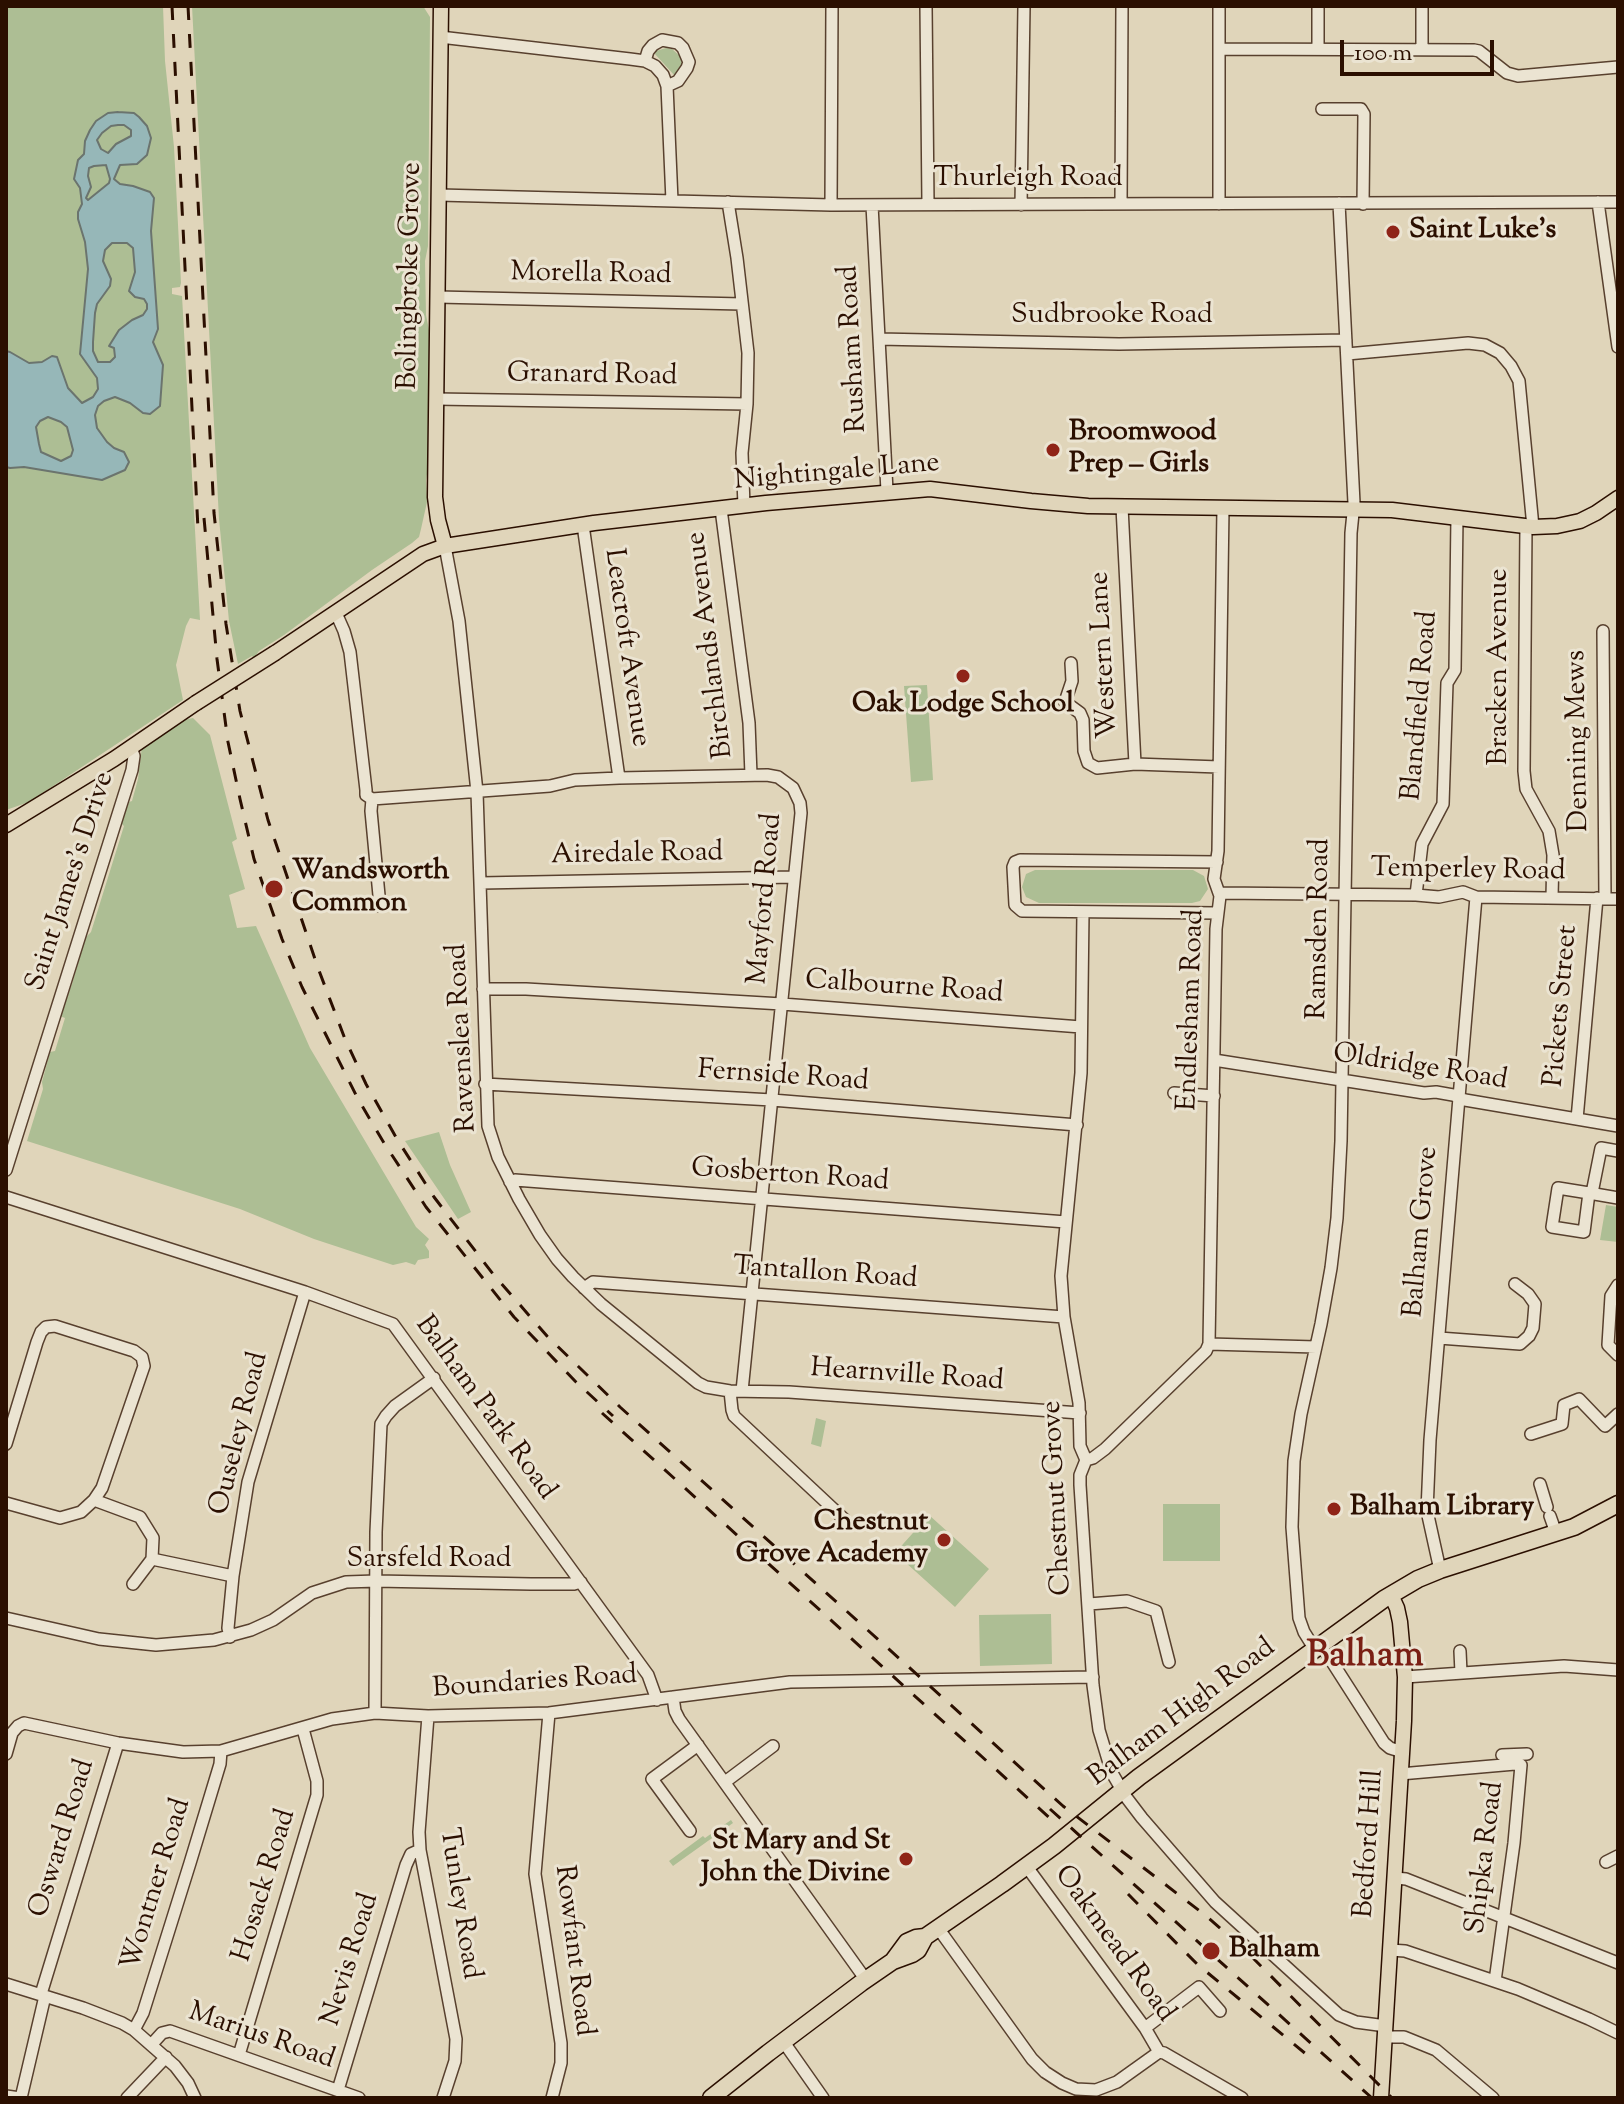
<!DOCTYPE html>
<html>
<head>
<meta charset="utf-8">
<style>
  body { margin:0 }
  #map { position:relative; width:1624px; height:2104px; overflow:hidden; background:#e0d5ba; font-family:"Sorts Mill Goudy",serif }
  canvas { display:block }
  .frame { position:absolute; inset:0; border:8px solid #2b0f00; pointer-events:none }
  .scale { position:absolute; left:1340px; top:40px; width:154px; height:36px; box-sizing:border-box; border:4px solid #2b0f00; border-top:0; padding-left:10px; font-size:24px; line-height:28px; white-space:nowrap; color:#2b0f00; -webkit-text-stroke:6px #ebe4d2; paint-order:stroke }
</style>
</head>
<body>
<div id="map">
<canvas width="1624" height="2104"></canvas>
<div class="frame"></div>
<div class="scale">100 m</div>
</div>
<script>
const ctx = document.querySelector('canvas').getContext('2d');
ctx.lineJoin = 'round';
function paint(path, color) {
  ctx.fillStyle = color;
  ctx.fill(path, 'evenodd');
}
function poly(rows) {
  const path = new Path2D();
  for (const r of rows) {
    path.moveTo(r[0], r[1]);
    for (let i = 2; i < r.length; i += 2) path.lineTo(r[i], r[i + 1]);
  }
  return path;
}
function strokePath(path, color, width, dash) {
  ctx.strokeStyle = color;
  ctx.lineWidth = width;
  ctx.lineCap = dash ? 'butt' : 'round';
  ctx.setLineDash(dash || []);
  ctx.stroke(path);
}
function label(font, color, halo, rows, align = 'center') {
  ctx.font = font + ' "Sorts Mill Goudy",serif';
  ctx.lineWidth = 6;
  ctx.setLineDash([]);
  ctx.textBaseline = 'middle';
  ctx.strokeStyle = halo;
  ctx.fillStyle = color;
  for (const [text, x, y, turn = 0] of rows) {
    ctx.save();
    ctx.translate(x, y);
    ctx.rotate((+turn || 0) * Math.PI / 180);
    ctx.textAlign = isNaN(turn) ? turn : align;
    if (halo) ctx.strokeText(text, 0, 0);
    ctx.fillText(text, 0, 0);
    ctx.restore();
  }
}
const green = poly([
  [6,6,163,6,165,61,174,147,181,283,180,287,172,288,172,294,182,296,200,620,190,618,186,626,176,665,183,700,29,802,6,810],
  [192,6,423,6,430,17,428,246,425,261,426,315,429,330,431,450,426,480,427,502,421,529,419,537,412,543,372,570,284,635,259,651,254,658,252,656,238,664,229,621,219,519],
  [666,48,672,49,681,57,682,64,677,75,674,75,655,54,656,51],
  [927,685,933,780,911,782,904,686],
  [193,718,210,735,237,839,232,842,245,889,229,895,237,928,256,926,310,1048,416,1227,429,1239,425,1245,429,1251,429,1258,418,1260,415,1265,406,1262,393,1265,314,1239,240,1209,27,1141,43,1089,42,1082,50,1052,55,1051,65,1018,60,1016,72,984,85,938,91,932,124,826,121,823,129,802,132,801,138,779,142,746,183,720],
  [1035,870,1193,870,1204,876,1208,889,1200,901,1192,903,1039,903,1026,897,1022,887,1026,874],
  [439,1132,450,1165,471,1212,458,1219,405,1141],
  [1606,1205,1618,1207,1618,1242,1600,1240],
  [816,1418,826,1421,821,1447,811,1444],
  [1163,1504,1220,1504,1220,1561,1163,1561],
  [929,1515,989,1569,955,1607,895,1553],
  [1051,1614,1052,1664,980,1666,979,1615],
  [731,1820,733,1823,673,1866,669,1861,703,1836,705,1838]
]);
const water = poly([
  [118,112,134,113,139,117,147,126,151,138,147,155,137,164,120,165,114,179,120,184,133,186,150,192,154,198,151,231,158,329,153,342,163,365,160,406,150,414,143,413,130,403,115,397,104,401,98,406,95,415,97,428,107,442,114,448,124,452,129,462,125,470,102,480,24,467,10,468,6,467,6,351,10,352,29,363,42,362,52,356,57,357,68,388,82,403,93,397,98,389,97,378,80,354,88,269,85,242,78,219,78,212,82,204,80,188,74,179,78,160,84,154,85,141,90,130,96,121,108,113,118,112],
  [118,125,124,125,131,130,131,136,116,144,108,153,101,149,97,140,102,133,111,126,118,125],
  [106,165,110,179,109,183,88,200,86,198,91,187,88,176,89,168,94,166,106,165],
  [112,243,127,243,133,248,135,272,129,291,135,297,144,299,147,304,147,309,143,315,132,320,119,330,109,346,114,348,115,357,110,362,98,362,93,351,93,342,95,313,97,304,110,286,111,279,103,261,105,250,112,243],
  [48,417,61,422,67,427,73,450,71,456,61,461,41,452,39,444,36,427,40,421,48,417]
]);
const minor = poly([
  [926,6,928,204],
  [440,37,630,59,645,61,655,66,663,75,667,86,672,201],
  [1219,49,1474,50,1479,51,1507,73,1518,76,1618,67],
  [1318,49,1318,6],
  [1422,50,1422,6],
  [645,61,648,51,653,45,662,40,678,43,683,48,689,62,687,68,678,81,667,86],
  [1322,109,1361,109,1364,114,1363,204],
  [439,195,831,205,1618,202],
  [728,202,737,258,748,353,747,404,742,453,744,506],
  [1598,202,1618,347],
  [1121,204,1122,6],
  [1219,204,1219,6],
  [831,205,832,6],
  [872,205,887,491],
  [1021,205,1024,6],
  [438,297,742,304],
  [879,339,1119,344,1346,340],
  [1347,354,1468,343,1485,345,1500,353,1511,366,1519,381,1533,527],
  [436,399,747,404],
  [1122,507,1135,764,1219,767],
  [721,509,749,723,751,775],
  [583,525,619,778],
  [1526,526,1524,771,1526,789,1549,831,1553,855,1552,897],
  [445,546,459,621,477,792,488,1126,498,1157,519,1199,540,1235,557,1259,573,1277,601,1304,698,1383,706,1387,730,1391,789,1392,1080,1413],
  [336,613,344,631,350,652,366,790,366,795,372,799],
  [1603,631,1605,898],
  [1071,663,1072,681,1065,702,1080,713,1083,720,1084,751,1088,763,1097,768,1135,764],
  [372,799,550,786,575,780,619,778,767,775,778,777,793,788,800,803,801,813,742,1391],
  [372,799,371,811,380,906],
  [1217,862,1020,860,1015,862,1013,867,1015,905,1022,911,1217,913],
  [481,883,794,877],
  [1220,893,1416,895,1439,897,1463,892,1476,897,1618,899],
  [1416,895,1422,844,1443,804,1447,683,1455,670,1457,517],
  [1083,912,1081,1073,1061,1276,1064,1317,1079,1403,1080,1446,1086,1460,1080,1475,1080,1485,1093,1685,1099,1730,1112,1773,1126,1797,1142,1818,1215,1902,1339,2015,1356,2022,1386,2026],
  [483,989,526,989,782,1004,1081,1027],
  [1214,1060,1424,1093,1436,1092,1453,1095,1465,1100,1618,1126],
  [485,1084,772,1100,1077,1125],
  [1174,1093,1214,1096],
  [1577,1119,1597,898],
  [6,1170,132,770,134,756,131,747],
  [510,1182,515,1180,1066,1222],
  [1589,1193,1584,1232,1552,1227,1558,1188,1589,1193,1618,1198],
  [1592,1193,1601,1148,1618,1151],
  [6,1197,305,1292,393,1324,648,1675,657,1700],
  [1618,1285,1611,1296,1608,1345,1618,1355],
  [584,1288,593,1282,1064,1317],
  [1439,1338,1520,1344,1529,1336,1533,1328,1535,1304,1528,1294,1515,1284],
  [1209,1344,1316,1347],
  [730,1391,732,1410,734,1416,844,1519],
  [1531,1434,1562,1424,1564,1405,1579,1399,1605,1426,1618,1414],
  [6,1444,37,1342,41,1332,46,1327,55,1326,134,1351,142,1357,144,1366,102,1488,94,1500,81,1512,60,1518,6,1503],
  [1086,1460,1093,1458,1105,1449,1206,1351,1209,1344,1216,929,1220,896,1214,879,1218,851,1223,508],
  [1540,1484,1547,1507],
  [94,1500,140,1517,153,1538,152,1559,133,1584],
  [1550,1516,1556,1533],
  [152,1559,233,1576],
  [1440,1570,1427,1511,1430,1440,1476,897],
  [1089,1604,1127,1601,1156,1611,1169,1662],
  [6,1618,99,1639,156,1645,214,1640,251,1630,273,1620,312,1593,346,1582,376,1581,531,1584,574,1584,581,1582],
  [230,1637,228,1628,233,1576,248,1482,305,1292],
  [1314,1648,1304,1632,1299,1618,1292,1527,1294,1461,1301,1414,1321,1324,1331,1268,1337,1218,1341,1141,1351,533,1354,503,1339,203],
  [1460,1651,1461,1673],
  [1327,1654,1384,1743,1390,1748,1403,1752],
  [1405,1677,1564,1666,1618,1670],
  [673,1697,675,1711,679,1719,866,1980],
  [375,1713,376,1532,381,1424,386,1416,395,1406,434,1378],
  [549,1713,535,1874,561,2043,561,2063,552,2098],
  [428,1716,419,1832,420,1850,456,2039,455,2061,443,2098],
  [6,1754,12,1733,18,1726,24,1723,118,1743,183,1752,221,1751,332,1719,375,1713,428,1716,549,1713,790,1682,1093,1677],
  [1502,1755,1527,1754],
  [1400,1774,1515,1764,1521,1765,1514,1843,1495,1981],
  [725,1782,773,1746],
  [690,1831,652,1779,698,1745],
  [1606,1862,1618,1856],
  [1027,1867,1145,2028,1159,2052,1164,2053,1242,2098],
  [1395,1878,1406,1879,1618,1963],
  [938,1928,1032,2059,1045,2072,1062,2083,1076,2089,1096,2090,1117,2082,1159,2052],
  [1390,1950,1405,1951,1518,1989,1589,2019,1618,2033],
  [6,1984,83,2008,122,2023,134,2030,175,2066,188,2083,195,2098],
  [41,1994,118,1743],
  [1145,2028,1199,1987,1220,2011],
  [134,2030,143,2013,190,1863,220,1764,221,1751],
  [1386,2037,1404,2037,1436,2050,1493,2098],
  [783,2041,823,2098],
  [152,2044,162,2033,170,2031,359,2098],
  [239,2055,317,1795,317,1781,303,1729],
  [338,2090,406,1865,411,1854,420,1850],
  [6,2096,20,2098],
  [21,2098,45,1996],
  [127,2098,166,2057]
]);
const major = poly([
  [441,6,435,497,438,520,445,546],
  [275,653,423,554,445,546,594,523,766,503,930,489,1031,501,1088,506,1392,510,1533,527,1557,526,1580,521,1596,513,1618,498],
  [6,825,114,759,196,703],
  [1381,2098,1404,1721,1405,1677,1400,1622,1397,1608,1391,1595]
]);
const highway = poly([
  [893,1961,907,1942,916,1938,925,1937,1002,1884,1054,1846,1139,1777,1384,1599,1418,1579,1440,1570,1574,1527,1618,1504],
  [711,2098,768,2053,861,1983,893,1961,912,1954,918,1950,925,1937]
]);
const rail = poly([
  [172,6,198,529],
  [188,6,214,513,226,624,240,711,268,820,318,968,345,1039,366,1084,397,1139,434,1197,493,1274,547,1336,620,1407,1063,1806,1205,1915,1246,1951,1392,2098],
  [204,518,217,659,228,742,240,799,254,859,282,939,302,987,358,1099,384,1143,426,1207,514,1317,575,1381,613,1416],
  [602,1413,1053,1821],
  [1050,1809,1372,2098],
  [1128,1894,1197,1964,1312,2059]
]);
const majorBridge = poly([
  [196,703,275,653]
]);
const markers = [
  [1393,232,8,"#8f2418"],
  [1053,450,8,"#8f2418"],
  [963,676,8,"#8f2418"],
  [274,889,10,"#8f2418"],
  [1334,1509,8,"#8f2418"],
  [944,1540,8,"#8f2418"],
  [906,1859,8,"#8f2418"],
  [1211,1951,10,"#8f2418"]
];
const streetNames = [
  ["Thurleigh Road",1028,180],
  ["Bolingbroke Grove",412,276,-89],
  ["Morella Road",591,276,1],
  ["Sudbrooke Road",1112,317],
  ["Rusham Road",855,349,-93],
  ["Granard Road",592,377,1],
  ["Nightingale Lane",837,474,-5],
  ["Birchlands Avenue",712,645,-97],
  ["Leacroft Avenue",625,648,82],
  ["Western Lane",1106,655,-93],
  ["Bracken Avenue",1501,667,-90],
  ["Blandfield Road",1422,706,-85],
  ["Denning Mews",1580,741,-91],
  ["Airedale Road",637,856,-1],
  ["Temperley Road",1468,872,1],
  ["Saint James's Drive",72,882,-72],
  ["Mayford Road",767,899,-85],
  ["Ramsden Road",1321,929,-89],
  ["Calbourne Road",904,989,4],
  ["Pickets Street",1563,1006,-85],
  ["Endlesham Road",1193,1010,-88],
  ["Ravenslea Road",464,1038,-93],
  ["Oldridge Road",1420,1069,9],
  ["Fernside Road",783,1078,4],
  ["Gosberton Road",790,1177,4],
  ["Balham Grove",1423,1232,-85],
  ["Tantallon Road",825,1275,4],
  ["Hearnville Road",907,1377,4],
  ["Balham Park Road",484,1409,54],
  ["Ouseley Road",241,1434,-76],
  ["Chestnut Grove",1059,1498,-93],
  ["Sarsfeld Road",429,1561],
  ["Boundaries Road",535,1684,-4],
  ["Balham High Road",1183,1714,-37],
  ["Osward Road",64,1839,-73],
  ["Bedford Hill",1371,1844,-86],
  ["Shipka Road",1487,1858,-83],
  ["Wontner Road",158,1885,-73],
  ["Hosack Road",266,1886,-73],
  ["Tunley Road",458,1904,81],
  ["Oakmead Road",1113,1945,54],
  ["Rowfant Road",572,1951,83],
  ["Nevis Road",352,1960,-73],
  ["Marius Road",261,2038,19]
];
const poiNames = [
  ["Saint Luke's",1409,232],
  ["Broomwood",1069,434],
  ["Prep – Girls",1069,466],
  ["Oak Lodge School",963,706,"center"],
  ["Wandsworth",292,873],
  ["Common",292,905],
  ["Balham Library",1350,1509],
  ["Chestnut",928,1524,"right"],
  ["Grove Academy",928,1556,"right"],
  ["St Mary and St",890,1843,"right"],
  ["John the Divine",890,1875,"right"],
  ["Balham",1229,1951]
];
const districtNames = [
  ["Balham",1365,1659]
];
paint(green, '#adbe94');
paint(water, '#96b7b8');
strokePath(water, '#6b746e', 2);
strokePath(minor, '#58402e', 14);
strokePath(major, '#2b0f00', 17);
strokePath(highway, '#2b0f00', 19);
strokePath(minor, '#ebe4d2', 11);
strokePath(major, '#e0d5ba', 14);
strokePath(highway, '#e0d5ba', 16);
strokePath(rail, '#2b0f00', 3, [14, 14]);
strokePath(majorBridge, '#2b0f00', 17, []);
strokePath(majorBridge, '#e0d5ba', 14);
for (const [x, y, r, color] of markers) {
  const dot = new Path2D();
  dot.arc(x, y, r, 0, 2 * Math.PI);
  ctx.fillStyle = color;
  ctx.fill(dot);
  strokePath(dot, '#ebe4d2', 3);
}
label('28px', '#2b0f00', '#ebe4d2', streetNames);
label('bold 28px', '#2b0f00', '#ebe4d2', poiNames, 'left');
label('bold 36px', '#7a1f14', '#ebe4d2', districtNames);
</script>
</body>
</html>
